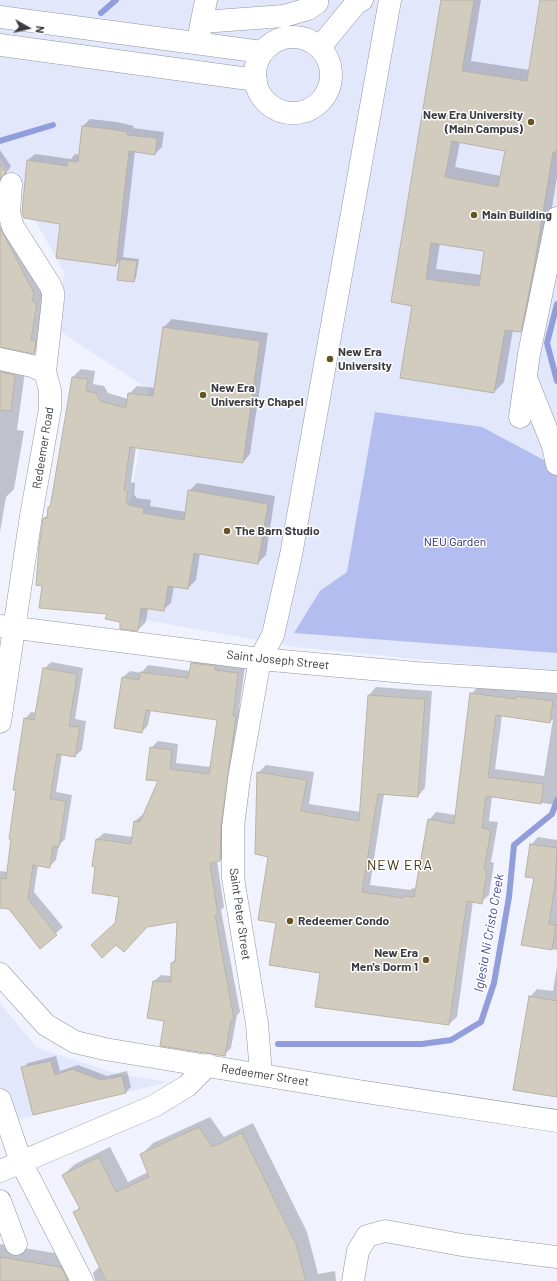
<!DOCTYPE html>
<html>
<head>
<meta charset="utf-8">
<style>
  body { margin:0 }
  #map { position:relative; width:557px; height:1281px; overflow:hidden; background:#f0f3fe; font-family:Barlow,sans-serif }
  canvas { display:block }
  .north { position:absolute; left:8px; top:8px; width:40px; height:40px; -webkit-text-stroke:3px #fff; paint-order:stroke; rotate:98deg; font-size:11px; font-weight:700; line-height:16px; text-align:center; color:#3a3b40 }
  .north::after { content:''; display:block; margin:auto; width:14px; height:18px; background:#3a3b40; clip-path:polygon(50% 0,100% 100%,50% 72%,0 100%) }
</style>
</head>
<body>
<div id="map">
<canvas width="557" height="1281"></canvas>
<div class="north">N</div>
</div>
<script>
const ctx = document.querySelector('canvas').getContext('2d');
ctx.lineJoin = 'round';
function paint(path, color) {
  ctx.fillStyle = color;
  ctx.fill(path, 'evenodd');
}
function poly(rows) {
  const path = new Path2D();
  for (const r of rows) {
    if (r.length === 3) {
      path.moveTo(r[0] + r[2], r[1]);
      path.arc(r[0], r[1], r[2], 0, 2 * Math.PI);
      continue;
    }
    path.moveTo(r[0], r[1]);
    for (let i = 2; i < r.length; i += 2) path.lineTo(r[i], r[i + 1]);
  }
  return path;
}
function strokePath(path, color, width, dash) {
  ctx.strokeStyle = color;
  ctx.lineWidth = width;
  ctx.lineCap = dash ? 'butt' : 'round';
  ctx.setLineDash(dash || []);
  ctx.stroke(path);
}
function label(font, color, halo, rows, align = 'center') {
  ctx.font = font + ' Barlow,sans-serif';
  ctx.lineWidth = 3;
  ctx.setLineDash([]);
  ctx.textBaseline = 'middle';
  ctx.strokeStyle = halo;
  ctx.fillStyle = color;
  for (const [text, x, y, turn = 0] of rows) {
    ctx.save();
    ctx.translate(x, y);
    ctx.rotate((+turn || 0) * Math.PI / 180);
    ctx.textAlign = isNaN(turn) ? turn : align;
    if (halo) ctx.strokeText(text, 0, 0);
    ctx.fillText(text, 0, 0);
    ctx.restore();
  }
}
const built = poly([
  [0,0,557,0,557,673,295,647,113,614,148,389,58,330,64,272,0,158],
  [0,1003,37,1048,118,1074,169,1082,0,1124]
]);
const green = poly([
  [375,412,482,427,557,467,557,653,294,633,320,591,347,572]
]);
const shadow = poly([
  [442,0,481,0,471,61,530,70,541,0,557,0,557,177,544,256,530,321,520,331,513,330,504,382,494,392,413,305],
  [460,142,506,151,501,176,455,167],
  [440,243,485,250,482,275,436,269],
  [90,119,117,122,134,126,133,128,164,132,162,147,155,154,135,151,123,257,139,259,136,278,134,281,121,260,116,265,61,223,28,160,35,154,71,159,75,154,80,155,83,126],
  [0,150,11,166,4,177,0,210],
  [14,224,44,281,45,342,34,353,0,347,0,231],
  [172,319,268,333,250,454,243,462,136,447,131,482,135,483,134,495,136,496,136,498,151,500,150,506,186,512,189,491,197,483,275,496,266,555,258,563,200,553,196,580,188,588,174,586,171,603,163,610,148,608,146,622,138,630,108,613,43,586,44,518,48,515,53,496,73,377,81,369,95,371,93,384,104,386,108,393,128,399,129,394,137,386,155,388,164,327],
  [0,354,26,364,17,430,24,431,14,489,6,497,0,532],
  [199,657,245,667,239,710,242,710,227,854,220,860,217,861,224,907,221,910,240,1012,237,1015,231,1048,224,1055,165,1020,154,981,161,975,172,976,172,963,176,958,178,921,116,923,120,896,97,866,97,839,104,833,133,837,135,821,142,815,144,815,159,781,151,748,158,741,178,744,176,763,211,767,218,719,151,710,148,725,142,732,123,677,130,671,141,673,148,665,191,671,192,663],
  [51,662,83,668,75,719,86,721,82,750,75,756,62,754,56,792,72,795,65,839,59,845,56,860,49,867,38,865,34,892,63,927,40,947,9,909,0,907,0,871,8,872,25,719,31,712,37,713,44,669],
  [479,686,522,691,525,689,557,693,557,805,492,796,489,821,498,822,491,862,494,863,489,895,481,902,473,901,457,1017,449,1024,316,1007,321,972,277,922,258,773,266,765,314,772,309,804,361,812,369,695,376,687,432,691,425,788,418,796,384,794,370,885,411,890,412,888,417,889,429,820,436,812,456,815,471,694],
  [502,715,550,722,553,719,544,776,495,769],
  [538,837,557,840,557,950,522,944,535,877,531,845],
  [557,966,557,1096,530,997,537,989,553,991],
  [56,1056,60,1071,78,1065,107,1076,127,1071,131,1087,126,1092,23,1068,28,1063],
  [210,1117,224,1137,253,1123,307,1232,318,1274,335,1271,336,1281,108,1281,106,1277,105,1281,95,1281,93,1273,100,1266,74,1212,80,1207,63,1175,75,1164,110,1147,128,1182,148,1172,141,1155,153,1143],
  [0,1244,72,1256,88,1281,0,1281]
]);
const stream = poly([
  [101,13,116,0],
  [0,141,53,125],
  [557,304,547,343,557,381],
  [278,1044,422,1044,451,1040,481,1022,494,983,509,897,514,845,552,814,557,800]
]);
const building = poly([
  [441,0,474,0,462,71,527,81,540,0,557,0,557,152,553,152,534,267,521,332,505,330,494,393,400,378,412,306,391,302,441,0],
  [452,141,505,151,498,187,445,177,452,141],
  [431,243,484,251,479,286,426,279,431,243],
  [82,126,110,129,127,132,127,135,157,138,155,155,129,151,116,266,56,258,60,224,24,218,22,212,27,160,67,166,67,161,78,162,82,126],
  [0,164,6,173,0,179,0,164],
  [0,227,34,293,32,301,37,303,31,340,36,341,34,354,0,347,0,227],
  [120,259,137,261,134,282,117,280,120,259],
  [163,327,260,341,243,463,130,447,124,490,128,491,126,503,129,503,129,505,144,508,143,513,184,520,188,490,268,504,258,564,194,553,188,589,168,586,164,611,141,608,138,631,120,629,120,622,105,619,107,614,39,608,42,586,36,585,39,547,43,518,47,518,48,507,50,507,52,496,72,377,88,379,86,391,96,393,100,401,126,408,128,393,153,396,163,327],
  [0,372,15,375,11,411,0,410,0,372],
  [191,663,216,666,215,670,238,673,233,716,236,716,221,826,220,861,210,863,218,915,215,915,234,1019,231,1020,225,1056,160,1046,164,1021,147,1018,153,981,171,982,171,963,175,962,177,922,147,927,124,952,116,945,102,958,91,945,115,923,119,897,92,893,95,867,92,866,96,839,131,844,134,821,140,822,158,781,146,780,150,747,172,750,170,769,209,774,217,720,146,710,142,733,114,728,122,677,139,680,140,672,188,678,191,663],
  [43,668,77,674,69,726,80,727,75,757,57,754,50,799,66,801,59,847,53,846,50,868,33,865,28,899,57,935,40,949,9,909,0,908,0,878,6,879,11,839,9,839,16,790,13,790,24,718,34,720,43,668],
  [470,693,516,699,516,696,553,701,550,723,496,715,488,777,544,784,541,804,486,796,482,828,491,830,484,870,487,870,482,904,467,901,449,1025,315,1007,320,973,269,965,276,923,258,920,268,857,255,854,257,772,307,780,301,811,359,821,368,695,425,699,418,797,378,794,362,892,403,898,404,896,414,897,428,819,454,824,470,693],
  [530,844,557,848,555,886,549,924,556,925,552,950,521,945,534,878,525,877,530,844],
  [529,996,557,1001,557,1097,513,1090,529,996],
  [51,1061,55,1075,72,1069,101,1080,122,1076,126,1093,33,1115,21,1067,51,1061],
  [199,1127,212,1147,242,1133,296,1244,306,1281,106,1281,73,1212,80,1209,62,1175,99,1157,116,1192,149,1177,140,1154,199,1127],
  [0,1257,61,1267,68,1281,0,1281,0,1257]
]);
const minor = poly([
  [0,17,262,52],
  [202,22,284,16,308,9,317,3,317,0],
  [199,36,206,0],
  [293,75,38],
  [0,45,256,80],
  [320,47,357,2,362,0],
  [0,359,32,366,45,372],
  [526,378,553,446,557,464],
  [520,417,529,354,557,218],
  [0,626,260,659,416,673,557,682],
  [0,722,31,516,50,409,50,390,45,372,53,299,53,292,50,285,13,227,9,213,11,184],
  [0,974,46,1025,75,1042,105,1049,352,1090,557,1121],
  [261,1074,257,1024,233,878,233,827,239,779,260,659,273,635,291,555,390,0],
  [0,1100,21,1162,82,1281],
  [0,1171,154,1106,187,1086,208,1065],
  [0,1201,16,1244],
  [353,1281,358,1251,367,1236,385,1231,462,1245,557,1257]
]);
const markers = [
  [531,122,4,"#675422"],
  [474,215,4,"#675422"],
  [330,359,4,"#675422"],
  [203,395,4,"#675422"],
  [227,531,4,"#675422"],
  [290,921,4,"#675422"],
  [426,960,4,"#675422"]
];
const poiNames = [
  ["New Era University",523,115,"right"],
  ["(Main Campus)",523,129,"right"],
  ["Main Building",482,215],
  ["New Era",338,352],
  ["University",338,366],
  ["New Era",211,388],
  ["University Chapel",211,402],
  ["The Barn Studio",235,531],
  ["Redeemer Condo",298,921],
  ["New Era",418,953,"right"],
  ["Men's Dorm 1",418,967,"right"]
];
const streetNames = [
  ["Redeemer Road",43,448,-81],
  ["Saint Joseph Street",278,660,6],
  ["Saint Peter Street",240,914,82],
  ["Redeemer Street",265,1075,9]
];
const parkNames = [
  ["NEU Garden",455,542]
];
const waterNames = [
  ["Iglesia Ni Cristo Creek",489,933,-80]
];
const quarterNames = [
  ["NEW ERA",400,865]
];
paint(built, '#e2e7fc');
paint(green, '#b3bdef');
paint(shadow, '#0003');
strokePath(stream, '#929ddb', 6);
paint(building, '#d2ccbf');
strokePath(building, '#b8b3a6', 1);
strokePath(minor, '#9295a1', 23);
strokePath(minor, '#fff', 22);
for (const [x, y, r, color] of markers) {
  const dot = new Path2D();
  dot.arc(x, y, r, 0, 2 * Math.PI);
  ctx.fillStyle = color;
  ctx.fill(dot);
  strokePath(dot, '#fff', 1.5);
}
label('bold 12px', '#3a3b40', '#fff', poiNames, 'left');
label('12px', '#3a3b40', '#fff', streetNames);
label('12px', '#262870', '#fff', parkNames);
label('italic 13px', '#444c97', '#fff', waterNames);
ctx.letterSpacing = '1px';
label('14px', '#413209', '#fff', quarterNames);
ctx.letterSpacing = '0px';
</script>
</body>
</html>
